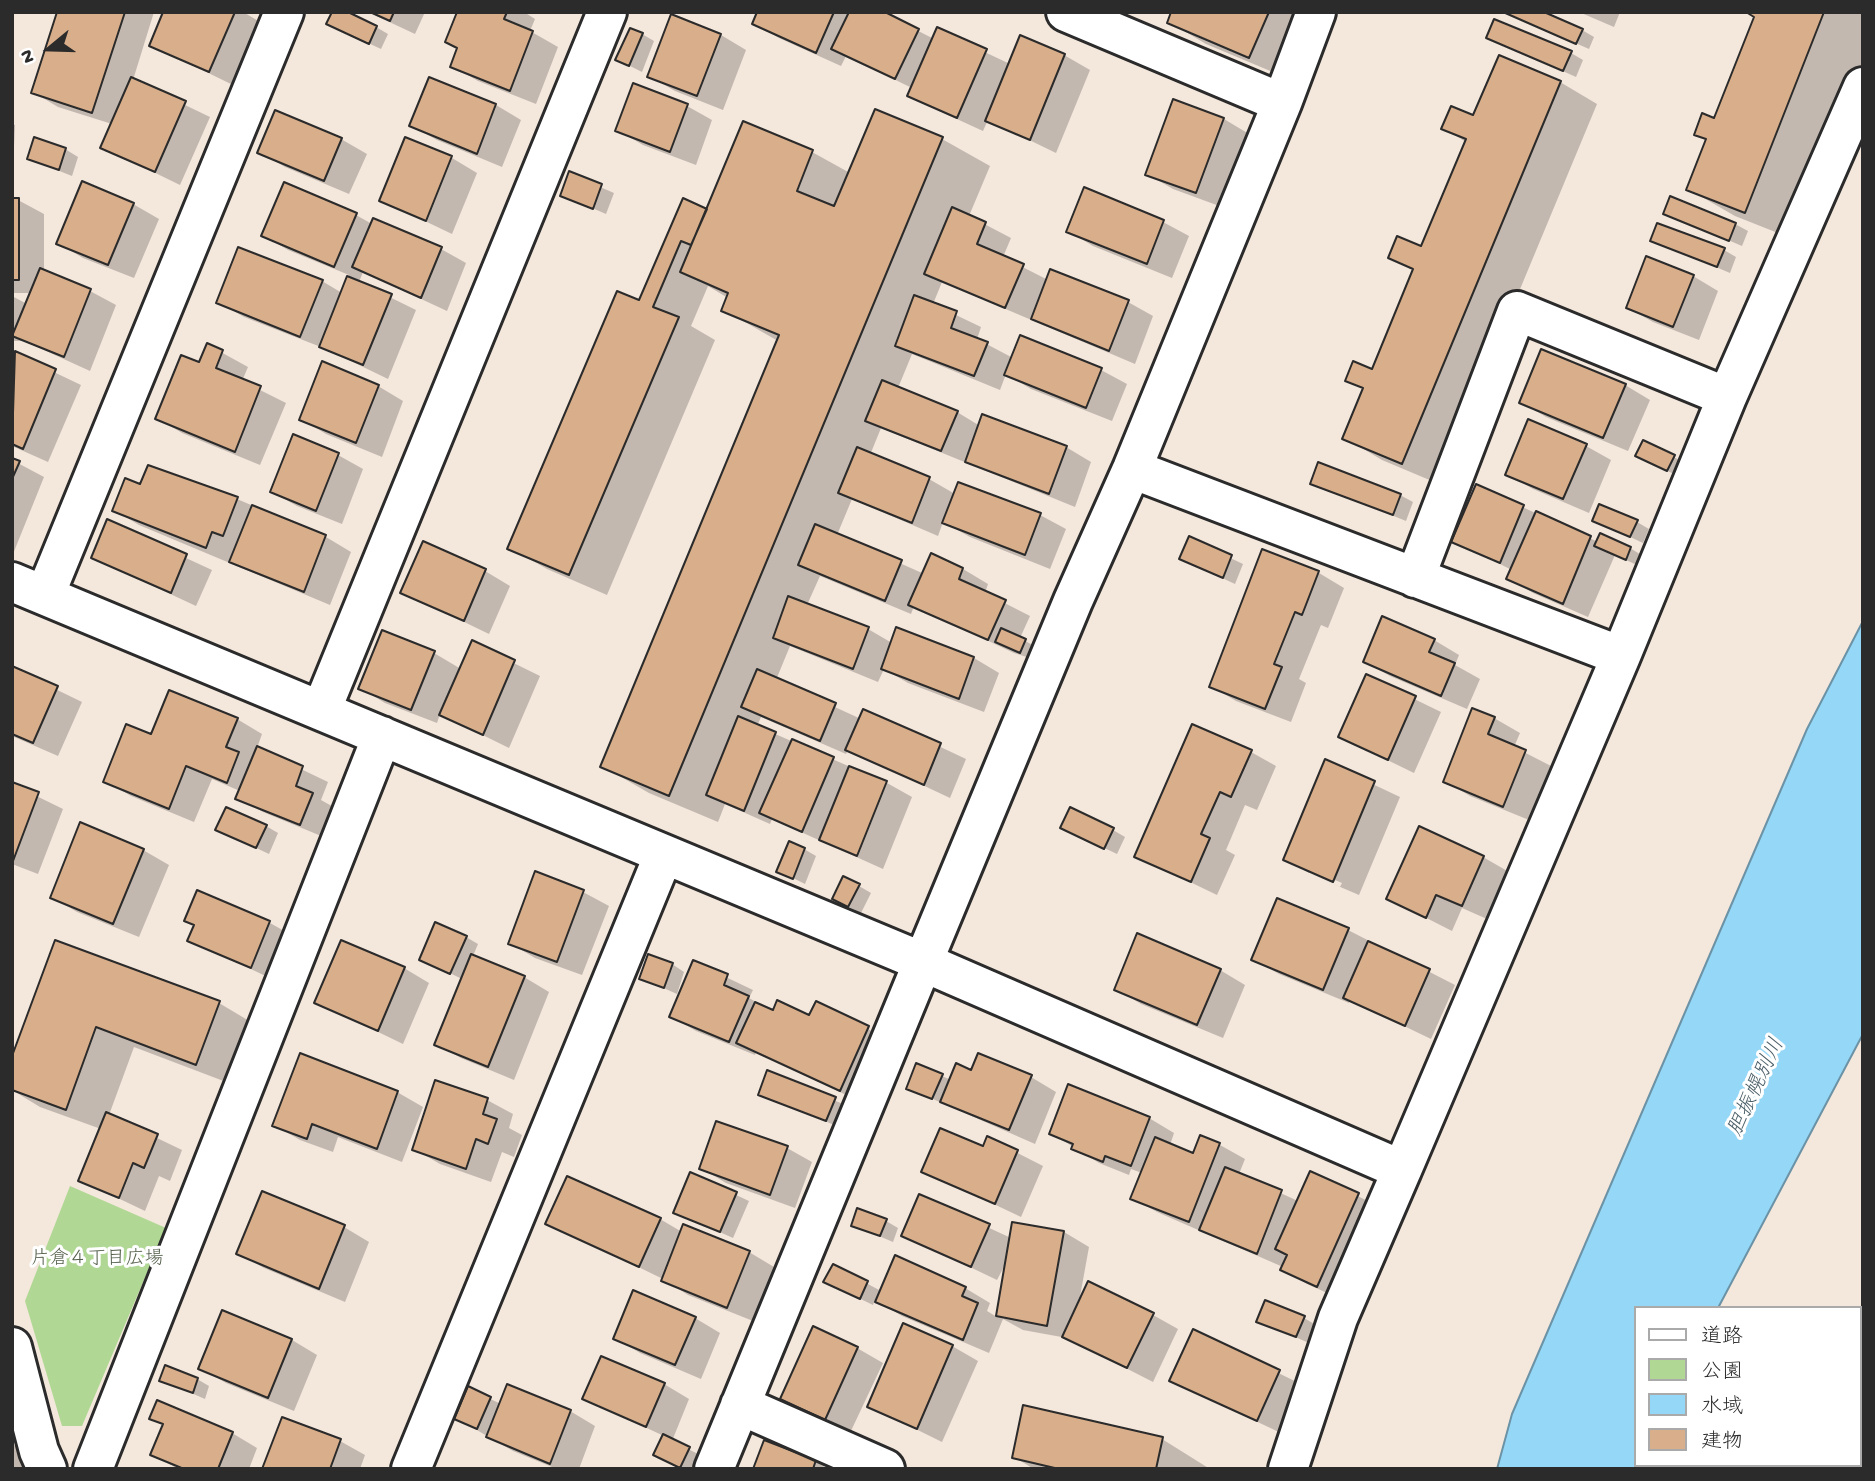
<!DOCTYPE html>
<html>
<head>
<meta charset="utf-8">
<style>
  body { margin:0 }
  #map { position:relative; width:1875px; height:1481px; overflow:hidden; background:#f4e7dc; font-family:"Gochi Hand","Klee One",sans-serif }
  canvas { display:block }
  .frame { position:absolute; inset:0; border:14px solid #2b2b2b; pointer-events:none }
  .legend { position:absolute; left:1634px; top:1306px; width:228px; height:161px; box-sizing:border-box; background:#fff; border:2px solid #aaa; margin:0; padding:9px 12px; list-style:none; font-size:21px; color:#2b2b2b }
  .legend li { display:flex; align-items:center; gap:14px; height:35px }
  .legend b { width:35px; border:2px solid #aaa }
  .north { position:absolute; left:14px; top:14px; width:70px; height:70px; -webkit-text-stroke:5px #fff; paint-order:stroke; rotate:251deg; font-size:19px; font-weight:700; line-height:28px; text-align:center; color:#2b2b2b }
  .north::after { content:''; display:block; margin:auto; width:24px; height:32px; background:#2b2b2b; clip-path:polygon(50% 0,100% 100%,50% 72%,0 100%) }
</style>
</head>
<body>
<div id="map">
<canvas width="1875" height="1481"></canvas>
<div class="frame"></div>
<ul class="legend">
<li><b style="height:9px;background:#fff"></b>道路</li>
<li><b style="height:19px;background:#b0d894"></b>公園</li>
<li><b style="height:19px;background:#95d7f7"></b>水域</li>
<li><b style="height:19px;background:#d9ae8a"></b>建物</li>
</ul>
<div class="north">N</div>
</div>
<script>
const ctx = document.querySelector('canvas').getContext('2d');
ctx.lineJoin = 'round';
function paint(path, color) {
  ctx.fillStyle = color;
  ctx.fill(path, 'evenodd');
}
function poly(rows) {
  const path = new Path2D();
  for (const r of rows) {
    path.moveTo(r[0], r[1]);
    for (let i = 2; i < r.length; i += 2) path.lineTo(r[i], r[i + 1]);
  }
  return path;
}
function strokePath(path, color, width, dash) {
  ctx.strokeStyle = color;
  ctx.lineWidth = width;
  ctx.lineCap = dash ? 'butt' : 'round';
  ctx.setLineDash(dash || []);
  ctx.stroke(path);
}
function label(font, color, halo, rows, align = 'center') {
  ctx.font = font + ' "Gochi Hand","Klee One",sans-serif';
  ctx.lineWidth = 6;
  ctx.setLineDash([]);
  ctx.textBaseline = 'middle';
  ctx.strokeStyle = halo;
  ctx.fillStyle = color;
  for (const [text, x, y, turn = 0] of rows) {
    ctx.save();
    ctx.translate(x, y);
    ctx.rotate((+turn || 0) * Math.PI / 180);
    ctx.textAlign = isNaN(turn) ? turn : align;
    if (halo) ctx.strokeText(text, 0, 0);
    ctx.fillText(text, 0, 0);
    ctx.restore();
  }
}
const green = poly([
  [70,1186,166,1228,82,1426,62,1426,25,1301]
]);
const water = poly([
  [1863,621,1863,1034,1718,1308,1635,1308,1635,1465,1642,1465,1642,1469,1497,1469,1512,1414,1807,729,1863,621]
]);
const shadow = poly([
  [59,12,154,12,133,80,210,117,180,185,102,147,112,124,58,107,33,92],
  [165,12,243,12,262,23,235,86,151,45],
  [368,12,425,12,415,34],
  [459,12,524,12,535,19,530,31,558,47,536,104,478,81,452,66,459,48],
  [759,12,881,12,934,39,938,30,1010,64,1064,55,1090,70,1056,153,988,120,983,131,935,109,909,95,912,88,846,56,841,66,779,38,754,23],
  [1173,12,1315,12,1287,78,1206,44,1169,22],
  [1505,12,1582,30,1594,37,1589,49],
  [1579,12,1620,12,1614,27],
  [1863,12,1863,63,1793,239,1735,216,1688,189,1707,140,1697,134,1715,120,1755,18,1747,12],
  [672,16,721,35,746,50,723,110,675,91,649,76],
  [376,27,388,34,381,49,340,30],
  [642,34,654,41,642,72,618,60],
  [1489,38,1571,53,1583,60,1576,77],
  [430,80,496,105,521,120,502,167,437,140,412,126],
  [1560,82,1597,104,1439,484,1382,460,1345,438,1365,390,1347,380,1373,371,1414,271,1390,257,1422,248,1466,142,1443,128],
  [1174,101,1224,119,1249,134,1222,207,1173,189,1147,174],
  [687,106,712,120,696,165,643,145,617,130],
  [744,123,812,152,850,173,942,139,990,166,969,216,1011,238,1003,257,1048,280,1128,302,1153,316,1135,364,942,282,933,304,981,327,977,339,1013,358,1021,337,1101,370,1127,384,1112,421,1031,389,1006,374,1000,390,912,354,898,388,957,412,980,426,1066,447,1091,462,1075,507,881,428,870,455,929,479,955,494,959,484,1040,515,1066,529,1050,569,970,537,943,522,938,536,852,499,837,535,922,573,931,556,963,569,988,584,985,593,1030,616,1020,638,1038,648,1033,659,1014,653,914,606,911,614,820,576,807,605,868,629,892,643,897,629,974,658,999,673,984,712,908,683,884,669,878,682,790,646,776,680,861,719,864,711,966,759,950,798,848,750,846,754,761,717,757,726,887,783,912,797,883,869,772,819,770,824,725,804,718,822,649,793,602,766,778,341,724,310,728,298,708,286,691,326,715,340,607,595,547,569,510,548,640,303,683,201,708,211],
  [12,124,15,125,12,191],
  [341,139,367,154,349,194,285,167,260,152],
  [406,139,452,158,477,173,452,234,381,200],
  [65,149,78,157,72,176,29,159],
  [570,174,614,193,606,214,562,195],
  [1085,190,1163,222,1189,236,1172,278,1093,246,1068,231],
  [12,200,18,200,44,214,44,272,90,291,116,305,90,371,24,341,12,341,12,296,27,304,32,293,12,293],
  [133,204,159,219,134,278,83,258,58,243],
  [1665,213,1735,224,1748,231,1742,246],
  [356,215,372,224,441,249,466,263,447,311,363,272,359,282,416,310,388,379,326,349,244,317,218,302,322,281,342,293,349,275,288,250,263,235],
  [1652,240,1724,250,1736,257,1730,273],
  [1693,276,1718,291,1699,340,1653,322,1628,308],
  [208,345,248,367,242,381,286,403,260,465,182,433,157,418,200,364],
  [16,354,81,385,48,462,12,446,12,363],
  [1625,385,1650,400,1628,451,1546,417,1521,402],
  [378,386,403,401,382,457,326,434,301,419],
  [1586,446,1611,460,1589,513,1533,489,1507,474],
  [338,455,363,469,342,524,297,506,272,492],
  [1674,457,1686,464,1680,477,1649,462],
  [12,460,44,477,13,554,12,553],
  [149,467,237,499,326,537,351,552,330,605,139,525,114,510,141,487],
  [1312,483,1400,495,1413,502,1406,521],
  [1477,486,1598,542,1630,548,1643,556,1639,566,1615,555,1588,617,1533,593,1508,578,1512,570,1453,541],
  [1594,520,1637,522,1649,529,1643,543],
  [108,522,212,570,196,606,93,558],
  [1190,539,1243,564,1235,584,1194,565],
  [1263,551,1319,573,1344,588,1328,628,1321,625,1299,679,1306,683,1291,722,1236,701,1211,686],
  [485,571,510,586,489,634,402,592],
  [1434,640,1459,655,1455,665,1480,679,1467,709,1390,676,1365,662],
  [473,643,540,676,509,748,440,714,437,723,385,703,360,688,434,653,461,669],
  [12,668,82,702,58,756,12,736],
  [1367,676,1441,712,1414,773,1340,737],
  [1494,718,1520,733,1514,747,1551,766,1529,820,1470,796,1445,781],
  [237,719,262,734,257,748,328,782,321,800,337,809,326,838,263,812,238,798,240,791,212,779,194,822,131,796,105,781,152,736],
  [1251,752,1276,766,1257,810,1245,805,1226,850,1235,855,1217,895,1136,856],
  [1326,762,1400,797,1359,895,1310,874,1340,887,1342,883,1309,869,1309,873,1285,859],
  [12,784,63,809,38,874,12,864],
  [266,826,278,833,269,854,218,830],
  [1113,830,1125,837,1117,854,1075,834],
  [804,849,816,856,805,884,779,871],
  [143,850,169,865,139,937,77,912,52,897],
  [1483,857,1509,872,1487,919,1462,908,1452,931,1389,899],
  [859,886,871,893,861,913,847,906],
  [198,892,270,923,295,937,276,981,190,940,196,926,186,920],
  [583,892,609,906,582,975,535,958,510,943],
  [1348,930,1455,985,1431,1039,1350,1000,1349,1003,1279,974,1254,960],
  [466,937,478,944,473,956,524,977,549,992,514,1080,461,1058,436,1044,462,979,421,959],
  [56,942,219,1003,256,1025,234,1085,134,1047,109,1115,182,1150,170,1181,159,1176,145,1211,80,1180,101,1129,40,1107,12,1090,12,1061],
  [694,962,753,990,749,998,774,1012,810,1018,817,1004,894,1042,865,1104,756,1052,755,1055,696,1031,671,1016],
  [672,964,684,972,677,994,641,978],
  [404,968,429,983,403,1044,316,1002],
  [1220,970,1245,985,1223,1038,1141,1004,1116,989],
  [979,1056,1031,1077,1056,1092,1035,1144,908,1088,917,1065,951,1080,972,1072],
  [768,1073,848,1106,839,1127,760,1094],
  [397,1092,423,1107,402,1162,338,1137,333,1152,300,1140,274,1125],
  [487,1100,513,1114,509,1128,522,1135,514,1157,502,1152,491,1182,440,1164,414,1149],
  [1149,1118,1174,1133,1170,1145,1194,1155,1201,1137,1220,1145,1245,1159,1239,1174,1298,1201,1311,1173,1384,1209,1343,1300,1307,1284,1282,1269,1283,1267,1157,1212,1132,1198,1142,1173,1131,1169,1129,1175,1099,1163,1051,1133],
  [988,1138,1043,1166,1021,1217,924,1171,984,1148],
  [787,1148,812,1162,795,1208,726,1183,701,1168],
  [691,1174,749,1201,733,1238,675,1212],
  [920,1196,1011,1238,1064,1232,1089,1247,1079,1302,1153,1315,1178,1329,1153,1382,1067,1338,1023,1330,1003,1319,989,1353,902,1316,875,1300,873,1305,838,1288,834,1266,881,1291,965,1288,990,1303,987,1311,997,1317,1007,1261,997,1280,903,1235],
  [660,1219,682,1232,749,1252,774,1267,753,1321,688,1295,663,1279,548,1223],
  [886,1221,898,1228,893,1242,853,1225],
  [344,1227,369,1242,345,1302,264,1268,239,1254],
  [223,1312,292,1340,317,1355,294,1411,226,1383,200,1368],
  [695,1318,720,1333,701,1379,640,1353,615,1338],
  [1304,1318,1316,1325,1309,1343,1258,1321],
  [1194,1332,1305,1386,1283,1434,1171,1381],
  [952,1346,978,1361,942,1442,869,1406],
  [857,1348,883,1363,850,1433,782,1398],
  [197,1379,209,1386,205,1399,161,1380],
  [664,1384,689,1399,672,1441,702,1456,695,1469,684,1469,668,1461,664,1436,584,1399],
  [469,1389,501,1404,570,1411,595,1426,579,1469,557,1469,513,1451,456,1418],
  [152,1419,232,1433,257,1448,249,1469,178,1469,152,1454,164,1426],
  [1162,1439,1210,1469,1034,1469,1014,1457],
  [340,1441,365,1455,360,1469,264,1469],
  [12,1444,34,1456,27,1469,12,1469],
  [815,1461,828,1469,754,1469]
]);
const building = poly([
  [57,12,125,12,92,113,31,93,57,12],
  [163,12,235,12,209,72,149,46,163,12],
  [332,12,348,12,377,26,369,44,326,24,332,12],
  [370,12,394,12,390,21,370,12],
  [457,12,507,12,504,19,533,31,510,91,450,67,457,48,445,42,457,12],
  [757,12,834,12,816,53,752,24,757,12],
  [849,12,885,12,919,29,895,79,831,49,849,12],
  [1171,12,1269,12,1249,58,1167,23,1171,12],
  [1503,12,1544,12,1583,29,1576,44,1503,12],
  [1746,12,1824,12,1745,213,1686,190,1706,139,1694,135,1702,113,1714,118,1754,17,1746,12],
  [671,14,721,34,697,96,647,77,671,14],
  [1494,19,1572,51,1563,71,1486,38,1494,19],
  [937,27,987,49,957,118,907,96,937,27],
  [630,28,643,33,629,66,615,60,630,28],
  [1020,35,1065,54,1030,140,985,121,1020,35],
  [1499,55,1561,81,1402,464,1342,439,1363,388,1345,381,1353,361,1372,369,1413,269,1388,258,1397,236,1421,246,1466,139,1441,129,1451,106,1473,115,1499,55],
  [131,77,186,101,155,172,100,148,131,77],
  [429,77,496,104,477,154,409,126,429,77],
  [633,83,688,104,670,152,615,131,633,83],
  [1173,99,1224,118,1196,193,1145,175,1173,99],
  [875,109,943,137,669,796,600,767,779,335,721,311,728,293,680,272,743,121,813,150,797,191,834,206,875,109],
  [275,110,342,138,324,181,257,153,275,110],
  [34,137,66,148,59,170,27,159,34,137],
  [405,137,452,156,426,221,379,201,405,137],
  [569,171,602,184,593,209,560,196,569,171],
  [82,181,134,203,108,265,56,244,82,181],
  [284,182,357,213,334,267,261,236,284,182],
  [1084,187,1164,220,1147,264,1066,232,1084,187],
  [1670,196,1736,223,1729,241,1663,214,1670,196],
  [12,198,19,198,19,280,12,280,12,198],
  [683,198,707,209,691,245,681,241,653,307,679,317,569,575,507,549,617,291,639,300,683,198],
  [952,207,986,222,977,244,1024,264,1005,308,924,274,952,207],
  [373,218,442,247,421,298,352,267,373,218],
  [1657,223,1725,248,1717,267,1650,241,1657,223],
  [238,247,323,280,300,337,216,303,238,247],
  [1646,256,1694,275,1673,327,1626,308,1646,256],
  [40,268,91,289,64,357,12,336,40,268],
  [1050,269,1129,300,1109,351,1031,319,1050,269],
  [347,276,392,294,363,365,319,347,347,276],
  [914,295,957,311,951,328,988,342,974,376,895,346,914,295],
  [1020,335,1102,368,1086,408,1004,375,1020,335],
  [207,343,223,350,216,368,261,386,235,452,155,419,181,355,199,362,207,343],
  [1541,349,1626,384,1603,438,1519,403,1541,349],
  [15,351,56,369,23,449,12,444,15,351],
  [322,361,379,385,356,443,299,420,322,361],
  [882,380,958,411,941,451,865,421,882,380],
  [982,414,1067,446,1049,494,965,462,982,414],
  [1528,419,1587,444,1563,499,1505,475,1528,419],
  [293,434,339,453,316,511,270,492,293,434],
  [1643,440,1675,455,1667,471,1635,456,1643,440],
  [857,447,930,477,912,523,838,493,857,447],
  [12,458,20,461,12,479,12,458],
  [1318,462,1401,494,1393,515,1310,484,1318,462],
  [148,465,238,497,223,536,212,532,206,548,112,511,125,478,140,484,148,465],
  [958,482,1041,513,1025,555,942,523,958,482],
  [1476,484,1524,505,1500,563,1451,542,1476,484],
  [1599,504,1638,520,1630,537,1592,521,1599,504],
  [252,505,326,535,304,592,229,562,252,505],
  [1536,511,1591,536,1563,604,1506,579,1536,511],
  [107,519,187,554,171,593,91,558,107,519],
  [815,524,902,560,885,601,798,565,815,524],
  [1600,533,1631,547,1626,560,1594,546,1600,533],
  [1189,536,1232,555,1223,578,1179,559,1189,536],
  [423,541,486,569,464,621,400,593,423,541],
  [1262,549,1319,571,1302,615,1295,612,1274,664,1282,667,1265,709,1209,687,1262,549],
  [931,553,963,568,959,579,1006,600,988,640,908,605,931,553],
  [788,596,869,627,853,669,773,638,788,596],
  [1382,616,1435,639,1429,652,1455,663,1441,696,1363,662,1382,616],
  [896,627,974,657,959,699,881,669,896,627],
  [1001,628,1026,639,1020,653,995,642,1001,628],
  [382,630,435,651,411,710,358,689,382,630],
  [472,640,515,660,483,735,439,715,472,640],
  [12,666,58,686,33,743,12,734,12,666],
  [757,669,836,703,820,741,741,707,757,669],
  [1366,674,1416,696,1388,760,1338,737,1366,674],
  [169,690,238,718,226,747,239,752,227,783,186,766,169,809,103,782,126,724,151,734,169,690],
  [1472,708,1495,717,1488,734,1526,750,1503,807,1443,782,1472,708],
  [863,709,941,743,924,785,845,750,863,709],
  [738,716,776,732,744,811,706,795,738,716],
  [1192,724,1252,750,1231,797,1220,792,1201,834,1210,838,1191,882,1134,857,1192,724],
  [792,739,834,757,802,832,759,813,792,739],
  [257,746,303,766,296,786,313,793,300,825,235,799,257,746],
  [1325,759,1375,781,1333,882,1283,860,1325,759],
  [849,766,887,781,857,856,819,840,849,766],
  [12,782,39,792,13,861,12,861,12,782],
  [226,807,267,825,256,848,215,830,226,807],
  [1070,807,1114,828,1104,849,1060,828,1070,807],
  [80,822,144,849,113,924,50,898,80,822],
  [1419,826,1484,856,1462,906,1436,895,1426,918,1386,899,1419,826],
  [789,841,805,848,793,879,776,872,789,841],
  [535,871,584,890,557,962,508,944,535,871],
  [843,876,860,884,848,907,832,899,843,876],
  [197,890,270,921,251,968,187,941,194,925,184,921,197,890],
  [1277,898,1349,928,1323,990,1251,960,1277,898],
  [435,922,467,936,450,974,419,960,435,922],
  [1137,933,1221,969,1197,1025,1114,990,1137,933],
  [55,940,220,1001,196,1065,96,1027,66,1110,12,1090,12,1056,55,940],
  [341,940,405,967,378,1031,314,1003,341,940],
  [1368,941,1430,969,1405,1026,1343,998,1368,941],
  [471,954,525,976,488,1067,434,1045,471,954],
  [648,954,673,963,664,988,639,979,648,954],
  [693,960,728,974,724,985,749,996,729,1042,669,1017,693,960],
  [777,1000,809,1015,816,1001,869,1026,840,1091,736,1043,755,1002,773,1010,777,1000],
  [300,1053,398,1091,377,1149,312,1124,307,1139,272,1126,300,1053],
  [978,1053,1032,1075,1009,1130,940,1102,956,1063,971,1070,978,1053],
  [916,1063,943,1074,932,1099,906,1089,916,1063],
  [767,1070,836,1097,826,1121,758,1095,767,1070],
  [435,1080,488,1098,483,1114,497,1119,488,1144,476,1139,466,1169,412,1150,435,1080],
  [1068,1084,1150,1117,1131,1166,1105,1156,1103,1162,1071,1149,1073,1144,1049,1134,1068,1084],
  [106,1112,158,1134,144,1168,133,1163,119,1198,78,1181,106,1112],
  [716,1121,788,1146,770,1195,699,1169,716,1121],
  [940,1128,983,1146,987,1136,1018,1150,995,1204,921,1172,940,1128],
  [1200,1135,1220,1143,1189,1222,1130,1199,1155,1137,1193,1153,1200,1135],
  [1225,1167,1282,1190,1257,1254,1199,1230,1225,1167],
  [1310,1171,1359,1193,1317,1287,1280,1270,1287,1255,1275,1249,1310,1171],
  [690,1172,737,1192,720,1232,673,1213,690,1172],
  [567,1176,661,1218,639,1267,545,1224,567,1176],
  [262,1191,345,1225,319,1289,236,1254,262,1191],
  [919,1194,990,1224,971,1267,901,1236,919,1194],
  [857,1208,887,1219,880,1236,851,1226,857,1208],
  [1012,1222,1064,1231,1047,1326,996,1316,1012,1222],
  [683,1224,750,1251,727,1308,661,1281,683,1224],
  [895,1255,966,1287,962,1296,978,1303,963,1340,875,1302,895,1255],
  [833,1264,868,1281,860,1299,823,1282,833,1264],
  [1088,1281,1154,1313,1127,1368,1062,1337,1088,1281],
  [633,1290,696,1317,675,1365,613,1339,633,1290],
  [1265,1300,1305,1316,1296,1337,1256,1322,1265,1300],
  [222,1310,292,1339,268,1398,198,1369,222,1310],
  [903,1323,953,1345,917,1429,867,1407,903,1323],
  [813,1326,858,1347,825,1420,780,1399,813,1326],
  [1193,1329,1280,1370,1257,1421,1169,1381,1193,1329],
  [601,1356,665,1383,646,1427,582,1399,601,1356],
  [165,1365,198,1378,193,1393,159,1381,165,1365],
  [507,1384,571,1410,550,1464,486,1437,507,1384],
  [468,1386,491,1397,477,1429,454,1419,468,1386],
  [157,1400,233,1432,218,1469,184,1469,150,1455,163,1424,149,1419,157,1400],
  [1023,1405,1163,1437,1156,1469,1059,1469,1012,1458,1023,1405],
  [282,1417,341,1439,330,1469,262,1469,282,1417],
  [663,1434,690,1447,680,1468,653,1455,663,1434],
  [764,1440,816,1460,813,1469,753,1469,764,1440]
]);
const street = poly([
  [1066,12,1282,103],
  [1132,469,1621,656],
  [1415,578,1517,311,1727,397],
  [12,582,923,962,1073,601,1132,469,1282,103,1316,12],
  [45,595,284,12],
  [321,711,607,12],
  [1402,1170,1621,656,1727,397,1863,87],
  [12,1347,39,1451,47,1469],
  [740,1405,885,1469],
  [93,1469,382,736],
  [411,1469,664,854],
  [714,1469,923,962,1402,1170,1338,1318,1288,1469]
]);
const parkNames = [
  ["片倉４丁目広場",97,1260]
];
const waterNames = [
  ["胆振幌別川",1758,1088,-65]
];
paint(green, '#b0d894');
paint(water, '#95d7f7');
strokePath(water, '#6b92a5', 2);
paint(shadow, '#0003');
paint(building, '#d9ae8a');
strokePath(building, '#2b2b2b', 2);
strokePath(street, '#2b2b2b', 44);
strokePath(street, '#fff', 38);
label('19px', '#535f4a', '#fff', parkNames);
label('italic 21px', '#4b5f68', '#fff', waterNames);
</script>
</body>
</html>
